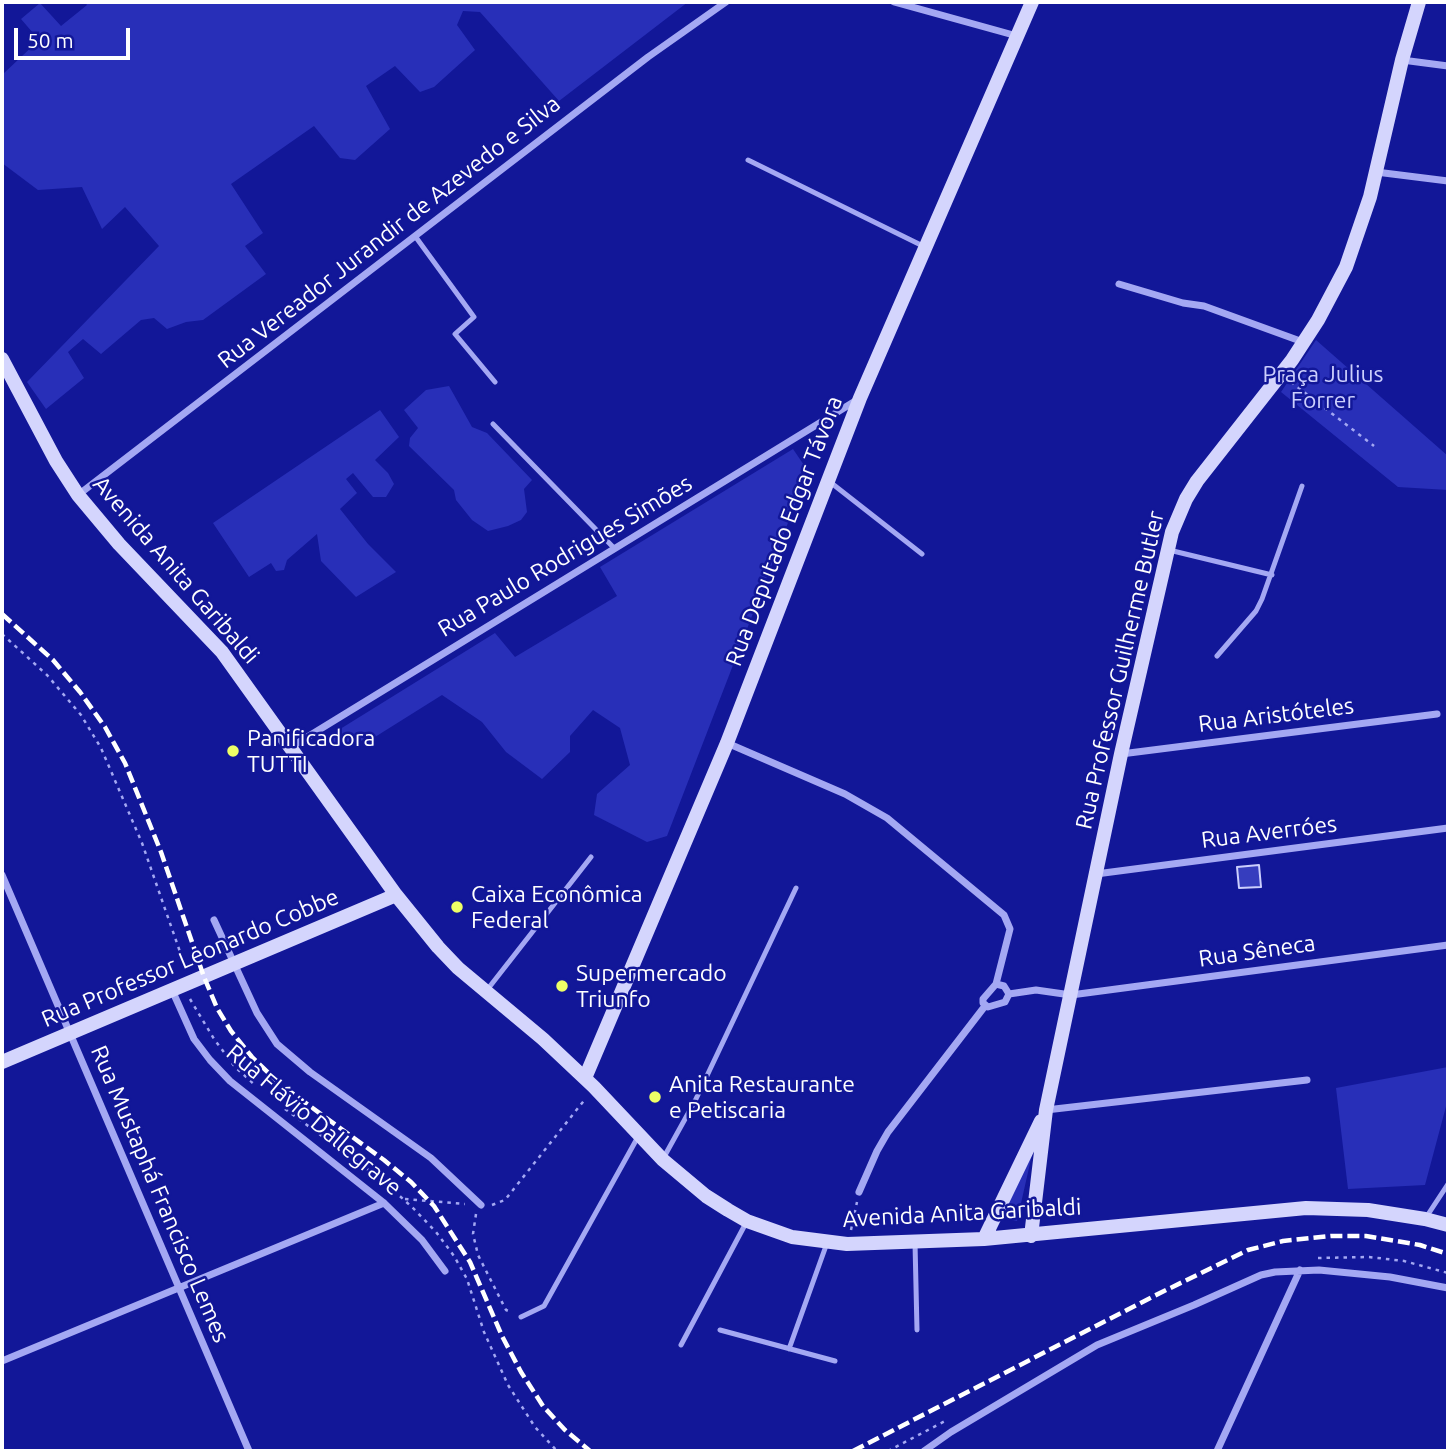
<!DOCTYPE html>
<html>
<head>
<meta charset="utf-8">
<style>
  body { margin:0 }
  #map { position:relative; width:1450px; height:1453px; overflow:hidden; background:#121798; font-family:Ubuntu,sans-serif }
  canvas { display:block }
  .frame { position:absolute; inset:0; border:4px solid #fff; pointer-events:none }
  .scale { position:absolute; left:14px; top:28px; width:116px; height:32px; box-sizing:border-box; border:4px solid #fff; border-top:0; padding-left:9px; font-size:21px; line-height:24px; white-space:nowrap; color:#fff; -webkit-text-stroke:5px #121798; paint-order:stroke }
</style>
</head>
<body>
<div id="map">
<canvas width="1450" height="1453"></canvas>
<div class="frame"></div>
<div class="scale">50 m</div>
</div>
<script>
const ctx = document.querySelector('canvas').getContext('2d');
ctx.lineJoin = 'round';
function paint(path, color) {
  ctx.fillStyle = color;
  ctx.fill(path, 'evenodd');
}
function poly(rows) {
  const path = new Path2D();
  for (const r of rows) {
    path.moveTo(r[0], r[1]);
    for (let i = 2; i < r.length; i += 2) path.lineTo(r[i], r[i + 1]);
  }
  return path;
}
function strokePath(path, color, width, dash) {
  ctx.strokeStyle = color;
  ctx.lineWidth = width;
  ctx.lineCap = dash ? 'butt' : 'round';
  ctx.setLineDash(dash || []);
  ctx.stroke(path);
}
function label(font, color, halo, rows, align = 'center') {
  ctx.font = font + ' Ubuntu,sans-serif';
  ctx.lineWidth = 5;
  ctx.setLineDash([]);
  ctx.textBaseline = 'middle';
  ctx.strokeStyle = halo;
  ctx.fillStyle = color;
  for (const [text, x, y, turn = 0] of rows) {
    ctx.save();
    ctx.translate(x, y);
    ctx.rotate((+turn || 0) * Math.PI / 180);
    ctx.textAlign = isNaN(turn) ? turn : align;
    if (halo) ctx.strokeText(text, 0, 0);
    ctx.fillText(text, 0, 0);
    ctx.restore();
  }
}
const green = poly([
  [85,2,688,2,559,101,480,12,463,11,457,25,475,50,434,87,420,92,395,66,366,86,390,129,355,160,340,158,314,126,231,184,263,233,245,246,266,274,203,320,186,322,167,329,154,318,141,320,101,354,83,339,68,352,84,378,46,409,27,382,159,246,125,207,102,229,82,187,38,190,2,163,2,75,39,40,21,19,40,3,61,26,87,5],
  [1316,340,1448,456,1448,490,1398,487,1281,392],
  [449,386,472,427,487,433,532,480,524,489,527,512,521,520,508,526,488,531,472,520,456,500,454,490,409,446,410,438,418,428,404,410,426,390],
  [380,410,399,437,375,460,388,473,394,484,386,497,373,497,353,473,346,479,357,493,340,509,368,544,396,572,356,597,321,561,317,534,287,560,284,570,276,571,271,563,249,577,213,523],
  [793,449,808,471,667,836,647,842,594,815,597,794,630,765,620,728,593,710,570,736,570,752,542,779,506,752,482,722,442,695,375,737,337,747,324,739,495,633,515,657,617,596,600,567],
  [1448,1067,1448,1099,1425,1185,1348,1189,1336,1088],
  [1033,1150,1017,1221,1001,1218]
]);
const building = poly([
  [1259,865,1261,887,1239,888,1237,867,1259,865]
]);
const path = poly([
  [1291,382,1374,446],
  [2,634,47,675,81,715,101,748,142,843,186,969],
  [190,999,214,1039,235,1067,255,1085],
  [285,1109,382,1180,413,1208,436,1232,454,1256,467,1279,484,1332,508,1385,535,1427,557,1451],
  [405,1199,465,1204],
  [492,1205,505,1200,586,1098],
  [476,1214,473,1234,478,1255,506,1310,511,1312],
  [851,1230,857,1202],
  [1318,1258,1369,1257,1404,1261,1448,1273],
  [888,1451,947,1420]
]);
const lane = poly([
  [748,160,925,247],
  [415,236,474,317,455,334,495,382],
  [493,424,614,548],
  [830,482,922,554],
  [1169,550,1272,575],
  [1217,656,1256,611,1262,599,1302,486],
  [487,990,591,857],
  [664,1157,695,1101,796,888],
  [1427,1216,1448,1184],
  [915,1243,917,1330],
  [521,1317,544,1306,639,1135],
  [720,1330,835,1361],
  [681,1345,747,1221],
  [789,1349,827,1243]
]);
const street = poly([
  [894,2,1017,36],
  [1402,60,1448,66],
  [1376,172,1448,181],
  [1119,284,1183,303,1204,306,1303,342],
  [78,495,648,57,726,2],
  [727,743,845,794,887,818,1004,915,1010,929,996,984],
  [291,747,857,400],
  [1121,754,1437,714],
  [1096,874,1448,828],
  [2,875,249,1451],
  [214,920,257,1013,277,1044,310,1072,431,1158,481,1205],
  [996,984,1004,986,1009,994,1005,1002,988,1007,983,1003,983,999,996,984],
  [172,990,194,1039,210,1060,230,1081,384,1203,422,1240,445,1271],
  [1009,994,1036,990,1071,995,1448,945],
  [1046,1110,1307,1080],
  [859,1192,877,1151,888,1132,985,1006],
  [2,1361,384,1203],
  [924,1451,951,1432,1097,1345,1194,1305,1261,1275,1275,1272,1319,1270,1390,1277,1448,1288],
  [1217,1451,1300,1270]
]);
const secondary = poly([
  [2,359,56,461,78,495,119,544,222,652,396,895,438,947,458,968,543,1039,594,1087,663,1160,706,1196,728,1210,747,1221,792,1237,847,1244,984,1239,1306,1208,1368,1210,1425,1219,1448,1225],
  [2,1062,396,895],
  [585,1078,727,743,860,398,1032,2],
  [1031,1236,1046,1110,1121,754,1172,532,1186,499,1197,481,1292,360,1318,320,1346,267,1370,197,1402,60,1419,2],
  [984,1239,1041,1121]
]);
const rail = poly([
  [2,614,53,660,80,692,105,727,125,763,161,852,204,977,217,1008,231,1031,252,1057,281,1085,384,1160,411,1182,434,1206,470,1262,502,1336,521,1372,543,1406,565,1430,590,1451],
  [853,1451,1154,1296,1248,1250,1283,1241,1331,1236,1366,1236,1420,1245,1448,1254]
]);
const markers = [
  [233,751,7,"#ef6"],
  [457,907,7,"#ef6"],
  [562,986,7,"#ef6"],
  [655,1097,7,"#ef6"]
];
const streetNames = [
  ["Rua Vereador Jurandir de Azevedo e Silva",389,232,-38],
  ["Rua Deputado Edgar Távora",784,531,-69],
  ["Rua Paulo Rodrigues Simões",565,556,-31],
  ["Avenida Anita Garibaldi",176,570,49],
  ["Rua Professor Guilherme Butler",1120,670,-77],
  ["Rua Aristóteles",1276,715,-7],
  ["Rua Averróes",1269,832,-7],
  ["Rua Sêneca",1257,951,-8],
  ["Rua Professor Leonardo Cobbe",190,958,-23],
  ["Rua Flávio Dallegrave",314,1120,40],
  ["Rua Mustaphá Francisco Lemes",160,1194,67],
  ["Avenida Anita Garibaldi",962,1213,-3]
];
const parkNames = [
  ["Praça Julius",1323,374],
  ["Forrer",1323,400]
];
const poiNames = [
  ["Panificadora",247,738],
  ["TUTTI",247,764],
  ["Caixa Econômica",471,894],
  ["Federal",471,920],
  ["Supermercado",576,973],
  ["Triunfo",576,999],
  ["Anita Restaurante",669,1084],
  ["e Petiscaria",669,1110]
];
paint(green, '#282fb8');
paint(building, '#363dbe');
strokePath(building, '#cccffd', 2);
strokePath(path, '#a4a8f3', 2.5, [3.5, 5]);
strokePath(lane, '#a4a8f3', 5);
strokePath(street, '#a4a8f3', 7);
strokePath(secondary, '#d4d5fd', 14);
strokePath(rail, '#fff', 4.5, [12, 5]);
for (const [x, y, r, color] of markers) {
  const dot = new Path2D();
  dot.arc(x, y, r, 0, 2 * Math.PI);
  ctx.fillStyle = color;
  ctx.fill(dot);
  strokePath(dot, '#121798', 2.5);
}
label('23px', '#fff', '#121798', streetNames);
label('23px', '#cccffd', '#121798', parkNames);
label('23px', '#fff', '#121798', poiNames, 'left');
</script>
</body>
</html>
